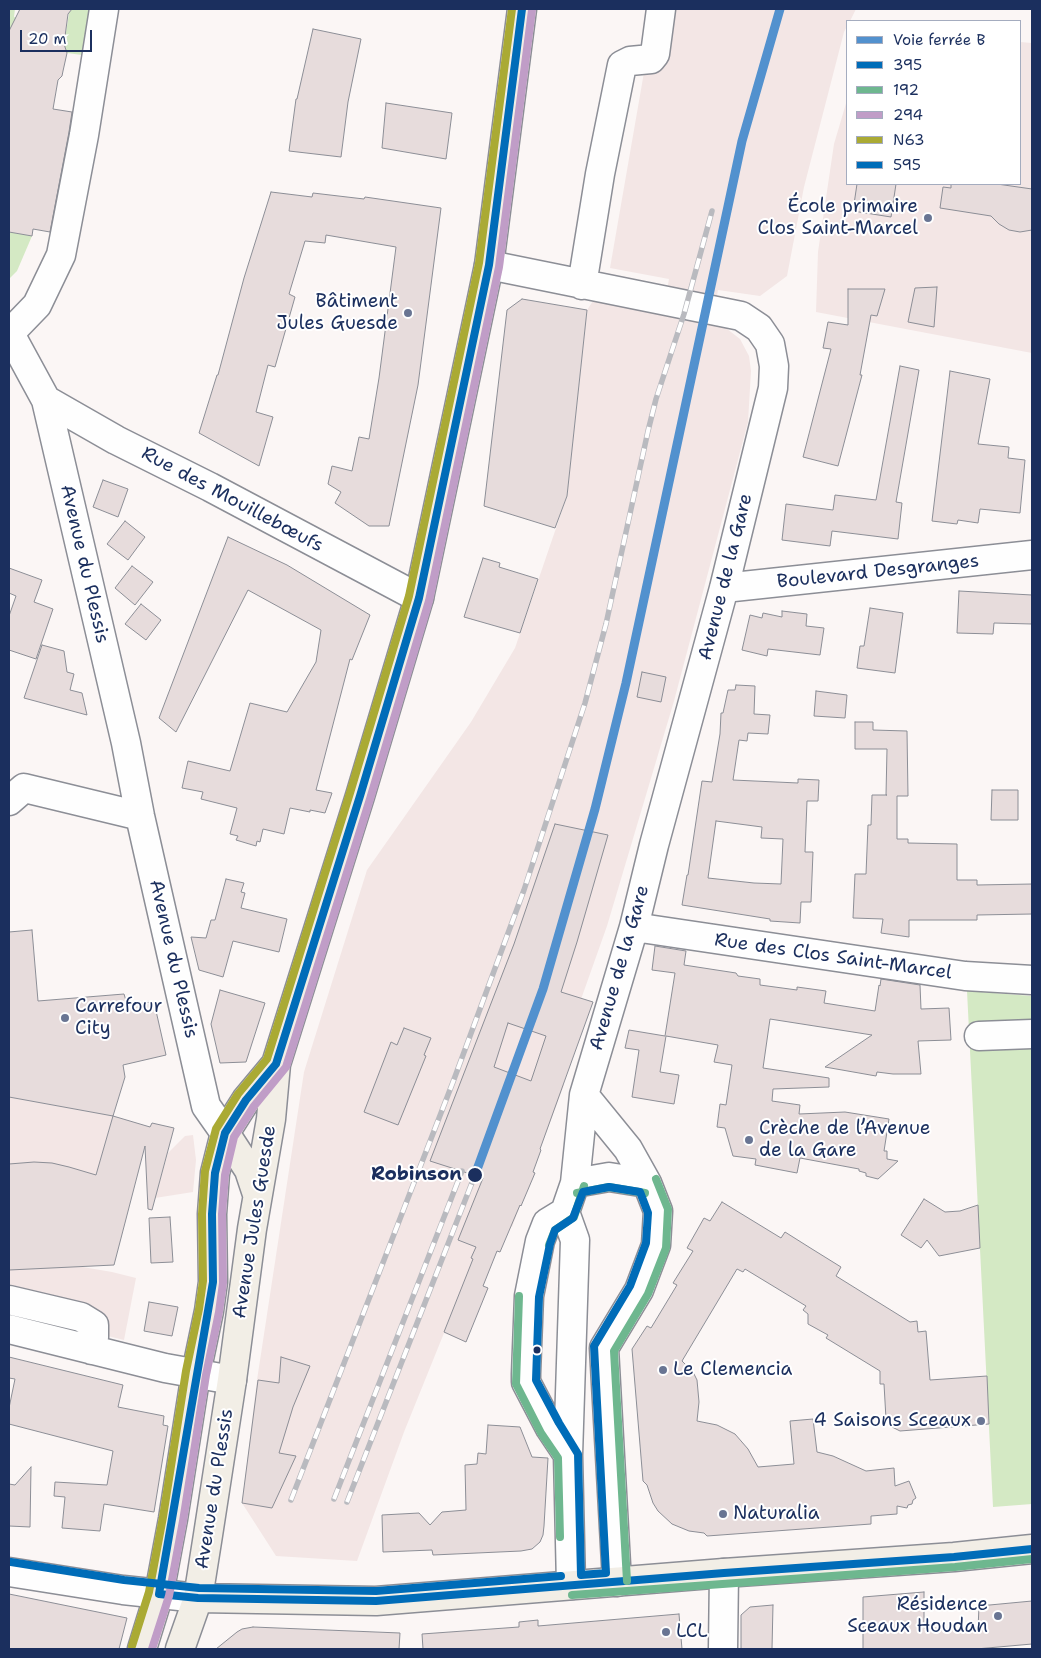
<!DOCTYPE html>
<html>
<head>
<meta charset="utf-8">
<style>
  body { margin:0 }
  #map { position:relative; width:1041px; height:1658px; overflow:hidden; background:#fbf6f5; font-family:"Shantell Sans",sans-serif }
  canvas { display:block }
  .frame { position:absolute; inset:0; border:10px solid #1b2f5e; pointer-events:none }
  .legend { position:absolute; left:846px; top:20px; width:175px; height:165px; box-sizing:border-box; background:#fff; border:1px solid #a4acbf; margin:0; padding:6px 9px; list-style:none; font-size:15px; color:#1b2f5e }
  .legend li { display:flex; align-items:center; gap:10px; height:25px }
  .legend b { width:25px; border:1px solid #a4acbf }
  .scale { position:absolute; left:20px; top:30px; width:72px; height:22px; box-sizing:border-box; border:2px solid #1b2f5e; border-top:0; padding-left:6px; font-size:15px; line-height:18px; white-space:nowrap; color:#1b2f5e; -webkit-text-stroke:4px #fff; paint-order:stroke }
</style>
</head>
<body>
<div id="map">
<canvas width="1041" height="1658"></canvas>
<div class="frame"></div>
<ul class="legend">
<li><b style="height:6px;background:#5291ce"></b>Voie ferrée B</li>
<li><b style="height:6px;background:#006cb8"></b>395</li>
<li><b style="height:6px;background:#6eb78f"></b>192</li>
<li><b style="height:6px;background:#c09dc7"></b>294</li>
<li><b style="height:6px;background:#aaaa34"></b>N63</li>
<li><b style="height:6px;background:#006cb8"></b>595</li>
</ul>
<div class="scale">20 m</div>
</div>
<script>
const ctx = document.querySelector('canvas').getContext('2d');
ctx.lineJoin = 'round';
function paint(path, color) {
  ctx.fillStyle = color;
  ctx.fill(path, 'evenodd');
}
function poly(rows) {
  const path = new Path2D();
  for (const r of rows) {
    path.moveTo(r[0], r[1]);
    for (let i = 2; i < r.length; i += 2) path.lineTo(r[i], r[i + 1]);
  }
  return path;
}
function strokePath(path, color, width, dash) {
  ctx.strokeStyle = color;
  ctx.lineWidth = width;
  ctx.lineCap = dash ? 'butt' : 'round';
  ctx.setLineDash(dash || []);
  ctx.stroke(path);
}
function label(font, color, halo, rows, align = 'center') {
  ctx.font = font + ' "Shantell Sans",sans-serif';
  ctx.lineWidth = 4;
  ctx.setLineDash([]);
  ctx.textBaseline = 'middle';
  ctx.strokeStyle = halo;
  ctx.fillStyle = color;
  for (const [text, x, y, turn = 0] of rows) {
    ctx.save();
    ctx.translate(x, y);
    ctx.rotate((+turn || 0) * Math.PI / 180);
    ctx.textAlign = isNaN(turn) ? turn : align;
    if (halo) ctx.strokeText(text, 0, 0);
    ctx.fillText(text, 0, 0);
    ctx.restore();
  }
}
const built = poly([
  [655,9,856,9,850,21,847,21,847,26,844,32,804,187,787,276,760,296,718,290,713,318,740,339,749,356,751,371,748,422,674,701,607,926,552,1081,564,1085,540,1149,541,1150,533,1172,535,1173,521,1206,520,1206,512,1227,510,1226,500,1252,497,1251,483,1286,488,1288,466,1342,444,1333,404,1432,357,1561,276,1556,242,1503,257,1380,304,1072,367,870,471,722,515,648,567,496,587,310,597,295,664,307,669,279,610,268],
  [1020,42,1032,43,1032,353,816,312,818,252,834,144,847,100,847,184,1020,184],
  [9,1097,113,1116,71,1265,112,1272,136,1278,124,1340,9,1312],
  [193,1135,196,1160,193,1192,155,1198,168,1153,185,1136]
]);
const green = poly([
  [9,9,15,9,14,17,17,18,9,33],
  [72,9,95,9,89,53,82,55,67,53,64,44,69,14,68,11,70,11],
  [9,232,32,236,17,271,9,279],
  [967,991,1032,996,1032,1504,993,1507]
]);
const building = poly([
  [20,9,72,9,68,14,64,44,67,53,63,71,62,76,58,80,53,109,72,112,69,132,50,232,33,229,32,236,9,232,9,31,20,9],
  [313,29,361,39,348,102,341,157,289,151,296,99,297,99,313,29],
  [386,103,452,113,446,159,382,148,386,103],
  [857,184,896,184,891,217,853,211,857,184],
  [951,184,997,184,1032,189,1032,230,1020,232,1009,230,999,224,991,216,940,208,943,187,951,188,951,184],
  [271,192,312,197,313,193,364,199,365,197,441,208,418,385,389,526,369,526,335,503,341,492,328,484,332,466,352,471,359,437,369,439,379,378,396,247,326,235,325,243,305,241,289,294,295,297,275,367,268,365,256,412,273,417,259,466,199,433,217,375,218,375,244,278,271,192],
  [937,287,934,327,908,322,915,288,937,287],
  [848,289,885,289,877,316,871,315,860,375,862,375,838,466,803,457,831,349,823,348,828,322,848,325,848,289],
  [522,299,587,310,567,496,555,528,484,506,507,310,522,299],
  [900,366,919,370,896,502,902,503,898,539,832,531,830,546,782,540,786,504,833,510,835,495,876,500,900,366],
  [950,371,990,379,978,444,1009,447,1008,458,1025,460,1020,513,980,509,978,523,958,520,957,524,932,521,950,371],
  [103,480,128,489,118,517,93,507,103,480],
  [125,521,145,537,128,560,107,544,125,521],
  [228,537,287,565,370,615,352,660,350,659,316,790,332,793,325,813,310,810,310,812,290,808,284,834,263,829,260,842,257,841,256,846,236,840,238,836,230,834,237,808,201,799,203,792,182,788,188,761,230,771,250,703,287,712,316,662,321,630,248,590,176,732,159,718,228,537],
  [483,558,500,563,499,567,538,579,520,633,464,617,483,558],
  [132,566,153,582,135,605,115,588,132,566],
  [9,568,42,580,34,602,53,609,36,659,9,650,9,616,16,596,9,593,9,568],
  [959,591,1032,595,1032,624,994,623,993,634,957,633,959,591],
  [141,604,161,620,146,640,125,624,141,604],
  [870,608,903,613,895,673,857,668,860,646,864,646,870,608],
  [782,611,807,614,806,626,824,628,820,655,768,649,767,656,742,650,750,615,762,618,763,613,782,617,782,611],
  [42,645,64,651,67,672,74,674,70,690,82,693,87,715,24,698,42,645],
  [642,672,666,677,661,702,637,697,642,672],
  [736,685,755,686,754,714,770,715,768,734,748,733,747,741,739,740,733,780,798,783,798,779,819,780,818,801,807,801,805,852,813,852,811,902,801,902,800,923,770,921,770,919,682,905,687,875,688,875,702,781,712,782,720,734,721,713,723,713,728,690,735,690,736,685],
  [716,821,762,827,761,838,783,839,781,884,754,883,708,878,716,821],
  [816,691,847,695,845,718,814,716,816,691],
  [855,722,873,722,873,730,907,731,908,796,897,796,897,839,908,839,908,843,957,844,957,880,977,880,977,885,1032,884,1032,914,977,915,977,920,909,920,909,937,881,933,883,919,853,918,855,874,866,874,868,825,871,825,872,795,887,795,886,795,887,749,855,749,855,722],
  [992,790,1018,790,1018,820,991,820,992,790],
  [555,824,608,835,577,942,561,992,593,1002,540,1149,541,1150,533,1172,535,1173,521,1206,520,1205,500,1252,497,1251,483,1286,488,1288,466,1342,444,1332,473,1259,471,1258,476,1247,458,1240,483,1178,430,1161,514,944,555,824],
  [508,1023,546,1036,531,1081,494,1067,508,1023],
  [226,879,244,883,241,892,245,893,241,908,287,919,279,952,233,941,223,977,199,970,191,937,206,938,211,920,215,920,226,879],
  [32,930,38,1001,124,994,127,1004,154,1002,166,1055,123,1065,125,1077,113,1116,9,1097,9,932,32,930],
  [655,946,686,951,684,965,736,973,738,976,760,979,760,985,797,990,797,987,826,991,824,1003,875,1011,879,985,880,986,881,979,920,985,921,1009,949,1008,951,1040,918,1041,921,1074,893,1074,877,1072,876,1076,825,1067,872,1035,770,1019,763,1068,829,1078,829,1087,773,1089,772,1101,800,1105,799,1114,845,1112,889,1119,884,1151,887,1151,887,1159,898,1161,878,1179,866,1176,866,1173,859,1171,859,1169,800,1158,797,1173,755,1165,756,1159,733,1156,725,1128,717,1127,720,1104,726,1105,732,1065,714,1062,718,1045,666,1036,660,1072,679,1075,674,1104,632,1097,639,1050,625,1048,629,1030,665,1036,675,973,652,970,655,946],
  [220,990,265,1003,246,1062,220,1063,211,1024,220,990],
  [404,1028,431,1038,424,1055,426,1056,398,1125,364,1112,391,1042,397,1045,404,1028],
  [113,1116,150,1127,152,1123,174,1128,152,1210,148,1209,145,1146,114,1265,9,1270,9,1164,34,1162,52,1163,69,1167,96,1175,113,1116],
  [924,1199,945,1212,960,1211,978,1205,980,1248,939,1256,927,1240,921,1248,901,1235,924,1199],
  [722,1202,781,1238,785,1232,812,1249,841,1267,836,1276,910,1322,917,1321,918,1332,926,1331,930,1380,987,1376,989,1424,900,1431,892,1427,886,1419,884,1384,880,1384,880,1371,826,1338,828,1335,808,1324,808,1314,803,1310,806,1306,745,1269,743,1272,737,1269,682,1361,693,1372,697,1380,699,1402,697,1421,717,1425,735,1434,748,1449,758,1467,794,1464,790,1421,813,1419,817,1452,833,1456,866,1471,894,1468,895,1486,909,1481,916,1498,913,1500,912,1504,908,1505,907,1508,897,1506,897,1514,871,1516,871,1524,707,1536,704,1533,689,1531,672,1524,658,1511,653,1503,647,1485,643,1481,632,1349,647,1326,651,1328,677,1285,673,1283,693,1251,687,1248,704,1218,710,1221,722,1202],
  [170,1217,173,1262,151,1263,149,1218,170,1217],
  [149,1302,178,1307,172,1336,144,1331,149,1302],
  [9,1357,123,1385,118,1407,164,1416,163,1425,168,1426,154,1512,104,1504,100,1531,62,1528,65,1497,54,1496,55,1482,107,1485,113,1451,9,1424,9,1408,15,1379,9,1378,9,1357],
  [281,1357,310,1366,293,1407,279,1453,296,1456,272,1508,242,1503,258,1380,279,1383,281,1357],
  [488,1425,520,1427,532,1457,548,1458,544,1526,543,1535,540,1542,532,1549,521,1551,433,1555,432,1550,383,1552,382,1515,419,1513,430,1525,442,1512,466,1510,465,1465,477,1464,478,1453,486,1454,488,1425],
  [31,1467,30,1527,9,1526,9,1484,15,1485,31,1467],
  [924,1592,924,1628,978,1629,979,1606,1032,1601,1032,1644,976,1649,863,1649,863,1597,924,1592],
  [9,1594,127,1618,119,1649,9,1649,9,1594],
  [773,1605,772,1649,741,1649,741,1615,750,1607,773,1605],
  [679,1614,682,1649,423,1649,422,1634,519,1627,519,1622,538,1620,538,1626,679,1614],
  [253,1627,400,1633,399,1649,216,1649,237,1632,242,1629,253,1627]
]);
const minor = poly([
  [489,265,741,316,759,328,770,344,774,366,773,388,724,588,654,845,634,927,584,1095,575,1183,565,1212,575,1240,568,1455,571,1585],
  [582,285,600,174,622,65,630,61,651,59,655,54,661,9],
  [9,332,46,400,126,743,140,816,206,1106,225,1133],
  [9,334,37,305,61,255,84,135,104,9],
  [46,400,116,440,210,487,419,598],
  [724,588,1032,555],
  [9,801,24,788,140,816],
  [634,927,965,976,1032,980],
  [979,1036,1032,1034],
  [584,1095,628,1149,647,1183,658,1211,656,1245,639,1290,604,1348,617,1582],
  [575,1183,609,1177,647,1183],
  [565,1212,547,1223,540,1241,529,1296,526,1374,526,1382,550,1428,568,1455],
  [9,1300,81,1317,94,1325,94,1337,92,1350],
  [9,1329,165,1368,232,1380],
  [9,1572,123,1590,198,1598],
  [723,1649,724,1573]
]);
const major = poly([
  [225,1133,249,1170,257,1194],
  [198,1598,376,1601,724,1573,954,1557,1032,1549],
  [142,1649,159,1594,173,1519,196,1373,209,1311,213,1282,212,1214,215,1173,225,1133,246,1100,276,1064],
  [180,1649,198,1598,208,1535,232,1380,252,1229,271,1119,276,1064,360,796,419,598,489,265,522,9]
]);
const rail = poly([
  [334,1499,462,1171],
  [291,1500,453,1082,524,890,585,703,606,624,648,431,656,399,684,314,712,211],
  [347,1502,475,1175]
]);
const bus1 = poly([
  [522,9,489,265,419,598,360,796,276,1064,246,1100,225,1133,215,1173,212,1214,213,1282,159,1594,198,1598,376,1601,724,1573,954,1557,1032,1549]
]);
const bus2 = poly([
  [577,1193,609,1187,645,1193],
  [549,1245,555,1230,574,1217,584,1186],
  [519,1296,516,1384,541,1433,558,1458,560,1537],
  [627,1581,614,1351,648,1294,666,1248,668,1209,656,1179],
  [572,1595,955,1567,1032,1559]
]);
const bus3 = poly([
  [152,1649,169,1596,183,1521,206,1375,219,1312,223,1283,222,1214,225,1175,234,1137,254,1106,286,1067,370,799,429,601,499,267,532,10]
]);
const bus4 = poly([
  [132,1646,149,1592,163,1517,186,1371,199,1309,203,1281,202,1214,205,1171,216,1129,238,1094,267,1059,350,793,409,596,479,263,512,9]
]);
const bus5 = poly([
  [609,1187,640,1192,648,1213,646,1243,630,1286,594,1346,606,1573,581,1575,578,1454,559,1423,536,1380,539,1297,550,1244,555,1230,573,1218,583,1192,609,1187],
  [11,1562,124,1580,199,1588,376,1591,561,1576]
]);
const rail1 = poly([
  [475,1175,543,989,595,809,626,683,742,141,780,9]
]);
const markers = [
  [928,218,5,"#697593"],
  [408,313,5,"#697593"],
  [65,1018,5,"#697593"],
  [749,1140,5,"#697593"],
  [475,1175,8,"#1b2f5e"],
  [537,1350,4.5,"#1b2f5e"],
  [663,1370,5,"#697593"],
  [981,1421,5,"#697593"],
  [723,1514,5,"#697593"],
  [998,1616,5,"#697593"],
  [666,1632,5,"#697593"]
];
const poiNames = [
  ["École primaire",918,207,"right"],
  ["Clos Saint-Marcel",918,229,"right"],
  ["Bâtiment",398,302,"right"],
  ["Jules Guesde",398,324,"right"],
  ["Carrefour",75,1007],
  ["City",75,1029],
  ["Crèche de l’Avenue",759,1129],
  ["de la Gare",759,1151],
  ["Le Clemencia",673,1370],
  ["4 Saisons Sceaux",971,1421,"right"],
  ["Naturalia",733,1514],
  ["Résidence",988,1605,"right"],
  ["Sceaux Houdan",988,1627,"right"],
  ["LCL",676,1632]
];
const streetNames = [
  ["Rue des Mouillebœufs",232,500,28],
  ["Avenue du Plessis",84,564,77],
  ["Boulevard Desgranges",878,572,-6],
  ["Avenue de la Gare",726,577,-76],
  ["Rue des Clos Saint-Marcel",833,957,8],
  ["Avenue du Plessis",173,959,77],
  ["Avenue de la Gare",620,968,-74],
  ["Avenue Jules Guesde",255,1222,-81],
  ["Avenue du Plessis",215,1489,-81]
];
const stopNames = [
  ["Robinson",462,1175]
];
paint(built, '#f3e6e5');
paint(green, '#d4e9c4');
paint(building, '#e7dcdc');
strokePath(building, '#8c8e96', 1);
strokePath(minor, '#8c8e96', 31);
strokePath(major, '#8c8e96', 31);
strokePath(minor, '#fefefe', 28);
strokePath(major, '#f2eee6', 28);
strokePath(rail, '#b9babf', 5.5);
strokePath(rail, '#fff', 4, [11]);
strokePath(bus1, '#006cb8', 8);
strokePath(bus2, '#6eb78f', 8);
strokePath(bus3, '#c09dc7', 8);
strokePath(bus4, '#aaaa34', 8);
strokePath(bus5, '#006cb8', 8);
strokePath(rail1, '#5291ce', 9);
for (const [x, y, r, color] of markers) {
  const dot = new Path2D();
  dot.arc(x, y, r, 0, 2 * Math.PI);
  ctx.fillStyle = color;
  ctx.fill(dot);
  strokePath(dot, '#fff', 2);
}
label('19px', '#1b2f5e', '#fff', poiNames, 'left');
label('19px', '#1b2f5e', '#fff', streetNames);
label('bold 19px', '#1b2f5e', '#fff', stopNames, 'right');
</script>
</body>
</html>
